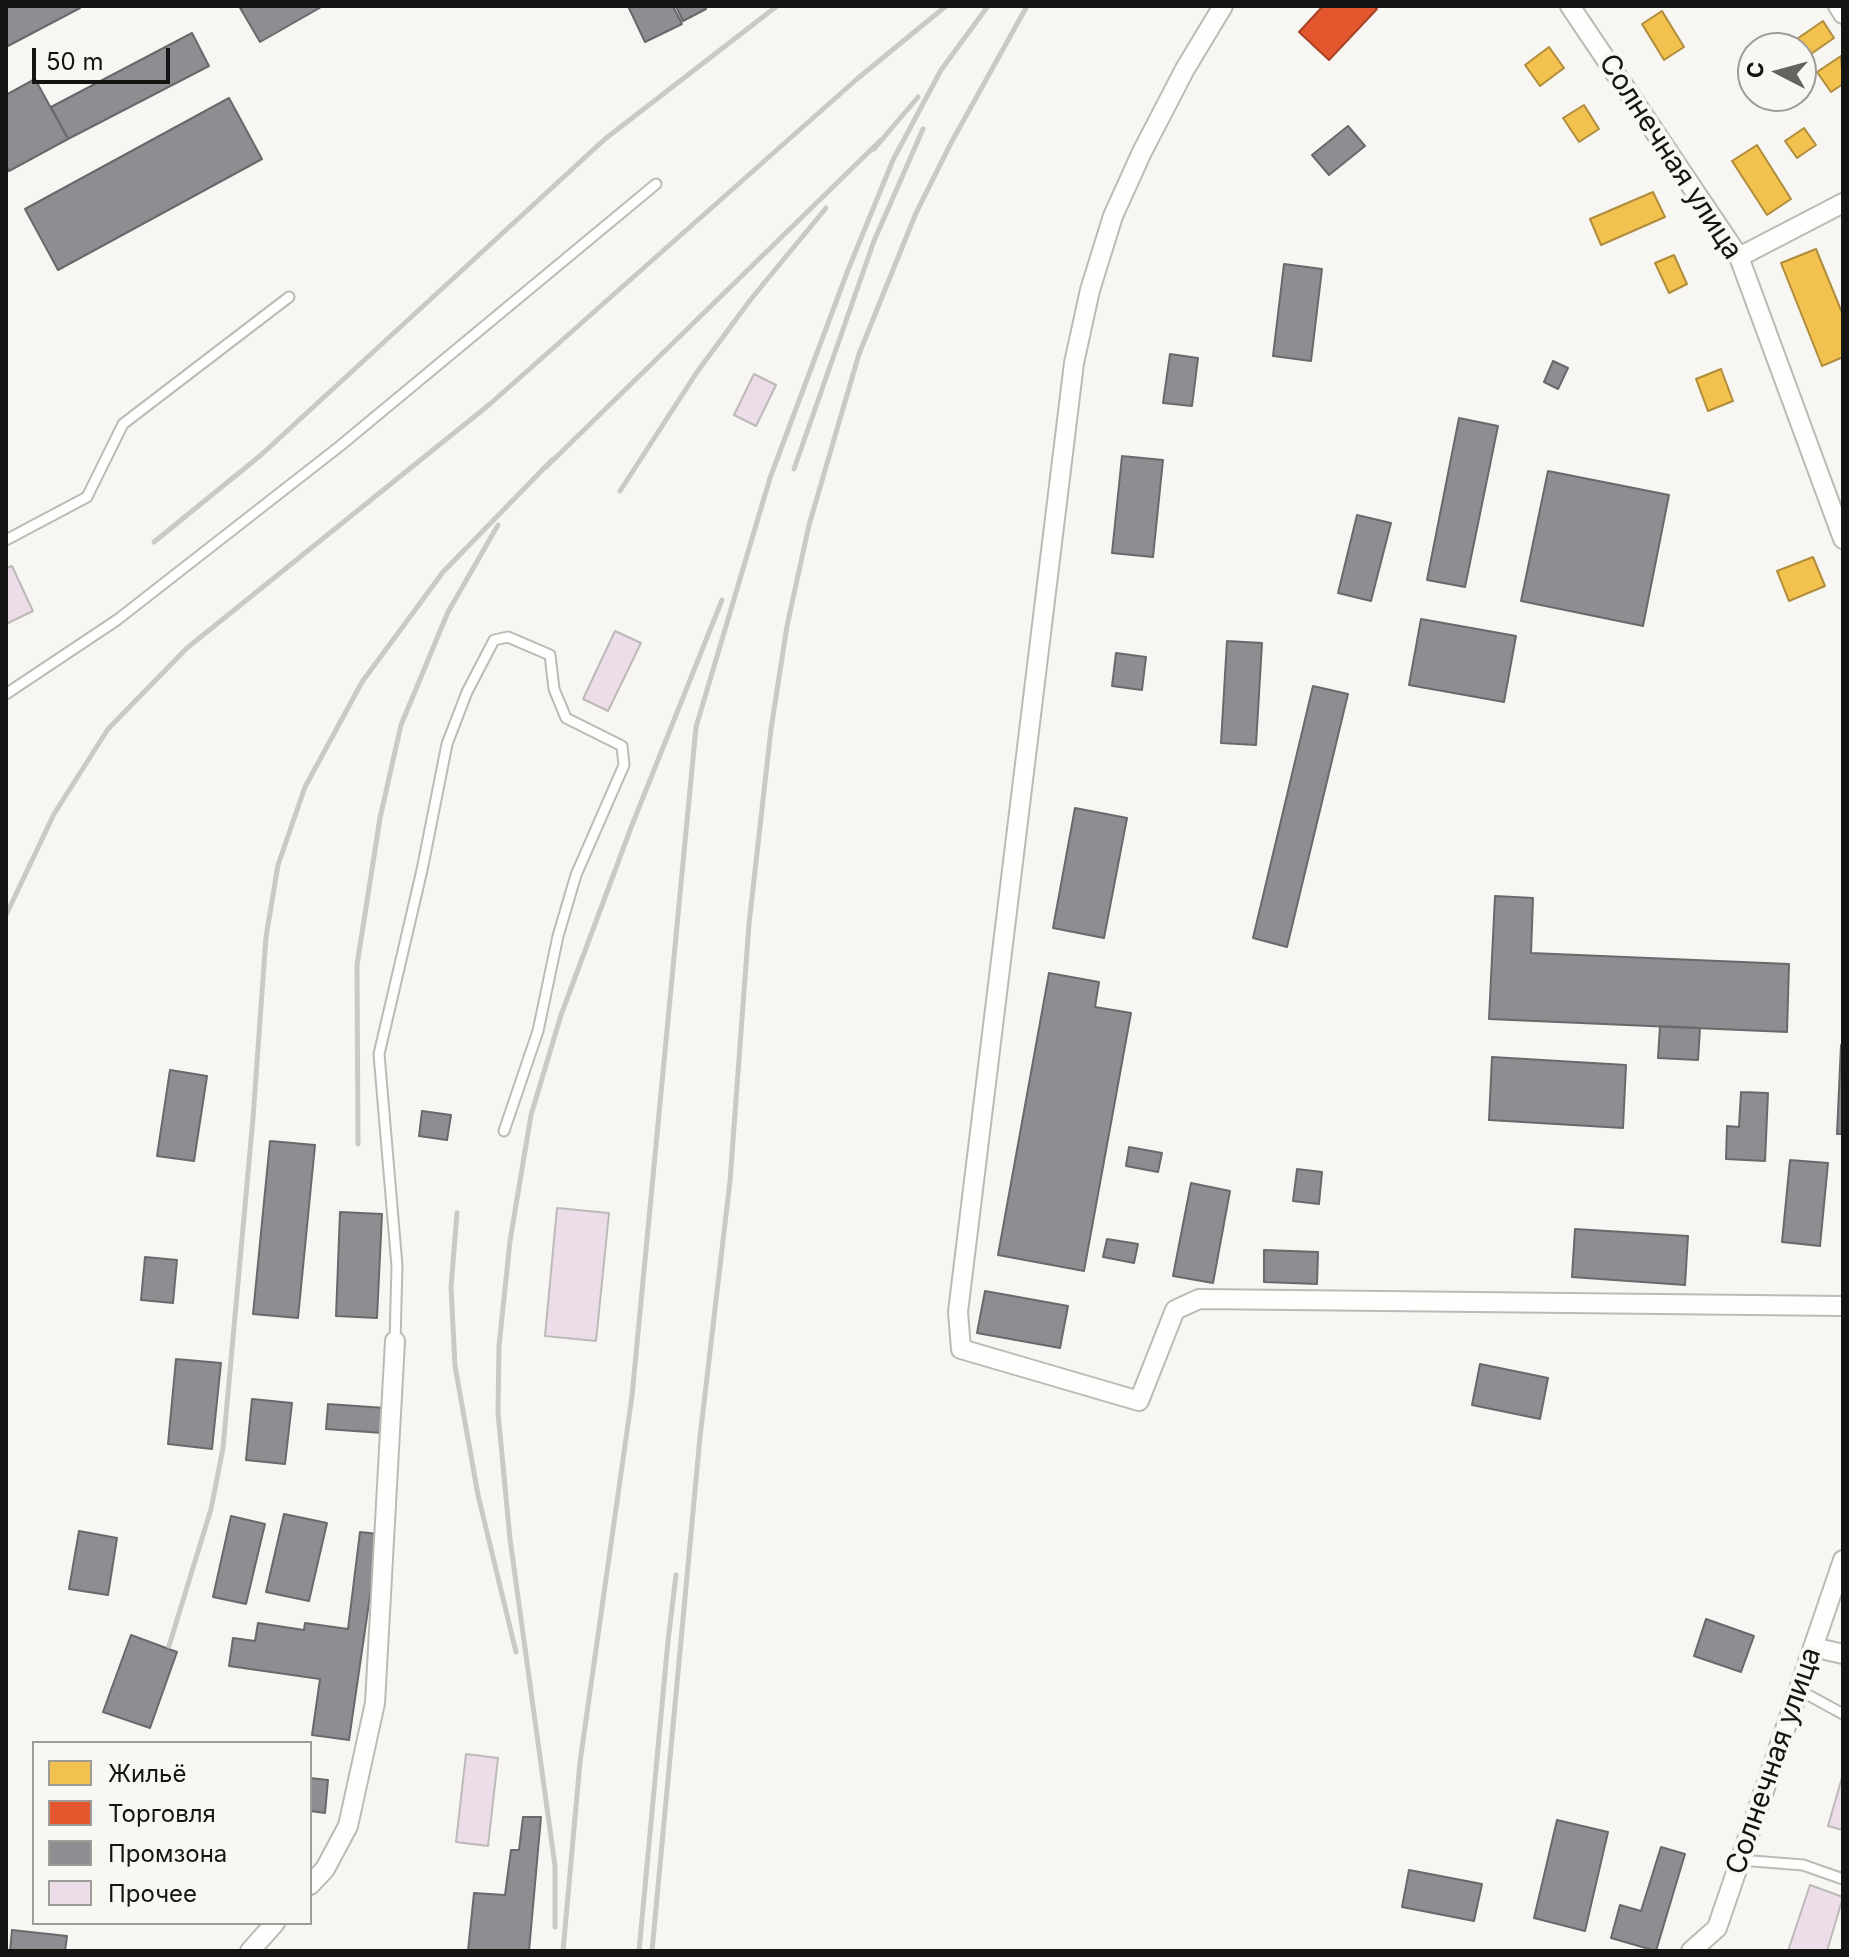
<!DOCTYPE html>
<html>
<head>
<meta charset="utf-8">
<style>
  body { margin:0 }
  #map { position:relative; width:1849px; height:1957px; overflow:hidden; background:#f7f6f2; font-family:Inter,sans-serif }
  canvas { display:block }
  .frame { position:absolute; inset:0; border:8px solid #141412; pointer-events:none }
  .legend { position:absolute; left:32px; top:1741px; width:280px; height:184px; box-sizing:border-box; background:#f8f7f1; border:2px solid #9d9c98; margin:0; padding:10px 14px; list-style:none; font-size:24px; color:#141412 }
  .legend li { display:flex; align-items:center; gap:16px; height:40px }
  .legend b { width:40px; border:2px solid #9d9c98 }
  .north { position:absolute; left:1737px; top:32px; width:80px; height:80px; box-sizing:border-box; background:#f8f7f1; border:2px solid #9d9c98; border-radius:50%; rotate:276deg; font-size:22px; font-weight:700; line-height:32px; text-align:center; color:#141412 }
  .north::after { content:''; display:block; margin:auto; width:28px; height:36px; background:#636360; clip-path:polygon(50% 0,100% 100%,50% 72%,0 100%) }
  .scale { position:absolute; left:32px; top:48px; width:138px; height:36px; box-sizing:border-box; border:4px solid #141412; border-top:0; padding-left:10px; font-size:24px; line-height:28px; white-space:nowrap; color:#141412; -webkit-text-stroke:6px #f8f7f1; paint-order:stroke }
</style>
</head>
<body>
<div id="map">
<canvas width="1849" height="1957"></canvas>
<div class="frame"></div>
<ul class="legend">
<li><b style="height:22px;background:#f2c14e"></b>Жильё</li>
<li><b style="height:22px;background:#e4572e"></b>Торговля</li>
<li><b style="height:22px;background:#8d8d92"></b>Промзона</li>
<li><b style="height:22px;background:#ecdde9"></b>Прочее</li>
</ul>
<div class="north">С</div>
<div class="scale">50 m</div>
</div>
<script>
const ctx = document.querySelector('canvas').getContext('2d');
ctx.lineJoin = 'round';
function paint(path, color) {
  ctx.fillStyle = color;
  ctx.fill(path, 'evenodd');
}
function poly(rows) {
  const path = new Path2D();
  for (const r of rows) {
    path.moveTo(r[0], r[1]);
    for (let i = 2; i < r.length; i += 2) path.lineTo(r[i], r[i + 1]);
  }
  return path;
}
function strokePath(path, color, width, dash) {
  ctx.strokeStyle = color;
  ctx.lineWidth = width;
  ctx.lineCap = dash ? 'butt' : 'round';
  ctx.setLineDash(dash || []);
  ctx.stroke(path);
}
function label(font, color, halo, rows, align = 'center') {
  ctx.font = font + ' Inter,sans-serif';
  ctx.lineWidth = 8;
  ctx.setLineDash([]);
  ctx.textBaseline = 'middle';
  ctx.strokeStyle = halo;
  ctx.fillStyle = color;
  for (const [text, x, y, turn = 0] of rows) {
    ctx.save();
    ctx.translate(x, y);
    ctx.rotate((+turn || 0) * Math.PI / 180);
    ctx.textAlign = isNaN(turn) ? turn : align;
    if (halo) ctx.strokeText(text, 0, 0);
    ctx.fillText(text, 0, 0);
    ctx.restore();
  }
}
const homes = poly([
  [1662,11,1684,47,1664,60,1642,24,1662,11],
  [1823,21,1834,38,1801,61,1801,48,1791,48,1788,45,1823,21],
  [1549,47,1564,68,1540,86,1525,65,1549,47],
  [1841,56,1843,84,1831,92,1817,72,1841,56],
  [1584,105,1599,129,1579,142,1563,118,1584,105],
  [1804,128,1816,145,1797,158,1785,141,1804,128],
  [1757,145,1791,199,1767,215,1732,161,1757,145],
  [1653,192,1665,217,1601,245,1590,219,1653,192],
  [1816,249,1843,315,1843,357,1822,366,1781,263,1816,249],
  [1674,255,1687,284,1669,293,1655,263,1674,255],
  [1721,369,1733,401,1708,411,1696,379,1721,369],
  [1813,557,1825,586,1789,601,1777,571,1813,557]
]);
const shops = poly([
  [1323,6,1373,6,1377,9,1329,60,1299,32,1323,6]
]);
const industry = poly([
  [6,6,79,6,80,8,6,47,6,6],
  [239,6,323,6,260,42,239,6],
  [628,6,673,6,682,24,645,42,628,6],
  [676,6,705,6,706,9,683,21,676,6],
  [192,33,209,66,68,139,51,107,192,33],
  [35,79,68,139,9,171,6,165,6,95,35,79],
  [229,98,262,159,58,270,25,209,229,98],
  [1348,126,1365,146,1329,175,1312,155,1348,126],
  [1284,264,1322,269,1311,361,1273,356,1284,264],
  [1170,354,1198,358,1192,406,1163,403,1170,354],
  [1553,361,1568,368,1558,389,1544,382,1553,361],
  [1459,418,1498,426,1465,587,1427,580,1459,418],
  [1122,456,1163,460,1153,557,1112,553,1122,456],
  [1548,471,1669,495,1643,626,1521,601,1548,471],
  [1357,515,1391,523,1371,601,1338,593,1357,515],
  [1421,619,1516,636,1504,702,1409,685,1421,619],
  [1227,641,1262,643,1256,745,1221,743,1227,641],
  [1116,653,1146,657,1142,690,1112,686,1116,653],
  [1313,686,1348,694,1287,947,1253,938,1313,686],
  [1075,808,1127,818,1104,938,1053,928,1075,808],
  [1495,896,1533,898,1531,953,1789,964,1787,1032,1489,1019,1495,896],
  [1049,973,1099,982,1095,1007,1131,1013,1084,1271,998,1255,1049,973],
  [1660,1026,1700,1028,1698,1060,1658,1058,1660,1026],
  [1841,1045,1843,1045,1843,1134,1837,1134,1841,1045],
  [1492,1057,1626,1065,1623,1128,1489,1120,1492,1057],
  [170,1070,207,1076,194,1161,157,1156,170,1070],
  [1741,1092,1768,1093,1765,1161,1726,1159,1727,1126,1739,1127,1741,1092],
  [422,1111,451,1115,447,1140,419,1136,422,1111],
  [270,1141,315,1145,298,1318,253,1314,270,1141],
  [1129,1147,1162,1153,1158,1172,1126,1166,1129,1147],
  [1790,1160,1828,1163,1820,1246,1782,1242,1790,1160],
  [1297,1169,1322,1172,1319,1204,1293,1201,1297,1169],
  [1191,1183,1230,1191,1213,1283,1173,1276,1191,1183],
  [340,1212,382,1214,377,1318,336,1316,340,1212],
  [1575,1229,1688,1236,1685,1285,1572,1277,1575,1229],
  [1107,1239,1138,1244,1134,1263,1103,1257,1107,1239],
  [1264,1250,1318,1252,1317,1284,1264,1282,1264,1250],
  [145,1257,177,1260,173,1303,141,1300,145,1257],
  [985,1291,1068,1306,1060,1348,977,1333,985,1291],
  [176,1359,221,1363,212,1449,168,1444,176,1359],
  [1480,1364,1548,1378,1540,1419,1472,1405,1480,1364],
  [252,1399,292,1403,285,1464,246,1460,252,1399],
  [328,1404,385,1408,383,1433,326,1429,328,1404],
  [284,1514,327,1523,309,1601,266,1592,284,1514],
  [231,1516,265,1524,246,1604,213,1597,231,1516],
  [79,1531,117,1538,108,1595,69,1589,79,1531],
  [360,1532,379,1534,349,1740,312,1735,320,1679,229,1666,233,1638,255,1641,258,1623,304,1630,305,1623,348,1629,360,1532],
  [1706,1619,1754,1636,1741,1672,1694,1656,1706,1619],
  [131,1635,177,1652,150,1728,103,1712,131,1635],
  [310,1778,328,1780,325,1813,310,1811,310,1778],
  [523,1817,541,1817,529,1951,468,1951,474,1893,505,1895,511,1850,519,1850,523,1817],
  [1557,1820,1608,1832,1585,1931,1534,1918,1557,1820],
  [1661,1847,1685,1854,1656,1951,1611,1938,1620,1905,1641,1911,1661,1847],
  [1409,1870,1482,1884,1474,1921,1402,1907,1409,1870],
  [12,1930,67,1936,65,1951,10,1951,12,1930]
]);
const building = poly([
  [754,374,776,385,756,426,734,415,754,374],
  [12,566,33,611,6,624,6,568,12,566],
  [615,631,641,643,608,711,583,699,615,631],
  [557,1208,609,1213,596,1341,545,1336,557,1208],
  [466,1754,498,1758,488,1846,456,1842,466,1754],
  [1843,1774,1843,1830,1828,1826,1843,1774],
  [1810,1885,1843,1897,1827,1951,1788,1951,1810,1885]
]);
const service = poly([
  [6,540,87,497,123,424,289,297],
  [6,694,117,620,340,446,656,184],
  [395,1341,397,1266,379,1054,422,870,447,744,467,692,494,640,508,637,550,655,554,689,566,718,622,746,624,765,576,875,558,936,538,1031,504,1131],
  [1799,1690,1843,1714],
  [1740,1860,1803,1865,1843,1879]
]);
const minor = poly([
  [1223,6,1185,69,1142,152,1113,216,1090,290,1074,363,958,1312,961,1349,1139,1401,1175,1310,1199,1299,1843,1306],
  [1570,6,1739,257,1843,539],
  [1838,6,1843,14],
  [1739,257,1843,203],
  [1813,1647,1843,1654],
  [310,1885,325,1869,348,1826,375,1703,395,1341],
  [250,1951,275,1923],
  [1691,1951,1717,1928,1843,1560]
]);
const rail = poly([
  [874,149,918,97],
  [546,467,881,140],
  [794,469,874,241,923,129],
  [620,491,697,372,751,299,826,208],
  [154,542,261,455,605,139,777,6],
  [6,915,54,814,108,729,187,648,490,404,857,79,946,6],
  [358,1144,357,965,380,818,401,725,448,612,498,525],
  [457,1213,451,1287,455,1366,478,1495,516,1652],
  [169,1646,211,1509,223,1448,253,1118,266,937,278,865,305,787,362,682,443,572,552,460],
  [555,1927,555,1866,510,1539,498,1413,499,1346,510,1241,531,1115,561,1015,632,825,722,600],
  [563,1951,580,1762,632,1396,696,727,770,478,848,270,893,160,941,70,988,6],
  [639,1951,668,1641,676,1575],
  [652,1951,700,1437,730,1181,749,924,771,729,787,626,809,525,859,354,916,213,951,143,1027,6]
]);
const streetNames = [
  ["Солнечная улица",1670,157,57],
  ["Солнечная улица",1774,1761,-71]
];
paint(homes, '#f2c14e');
strokePath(homes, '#af8d3c', 2);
paint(shops, '#e4572e');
strokePath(shops, '#a64326', 2);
paint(industry, '#8d8d92');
strokePath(industry, '#69696c', 2);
paint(building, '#ecdde9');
strokePath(building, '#bcbab9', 2);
strokePath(service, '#babab7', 13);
strokePath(minor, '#babab7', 22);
strokePath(service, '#fefefd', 9);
strokePath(minor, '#fefefd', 18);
strokePath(rail, '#c9c9c8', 5);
label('28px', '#141412', '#f8f7f1', streetNames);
</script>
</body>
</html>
